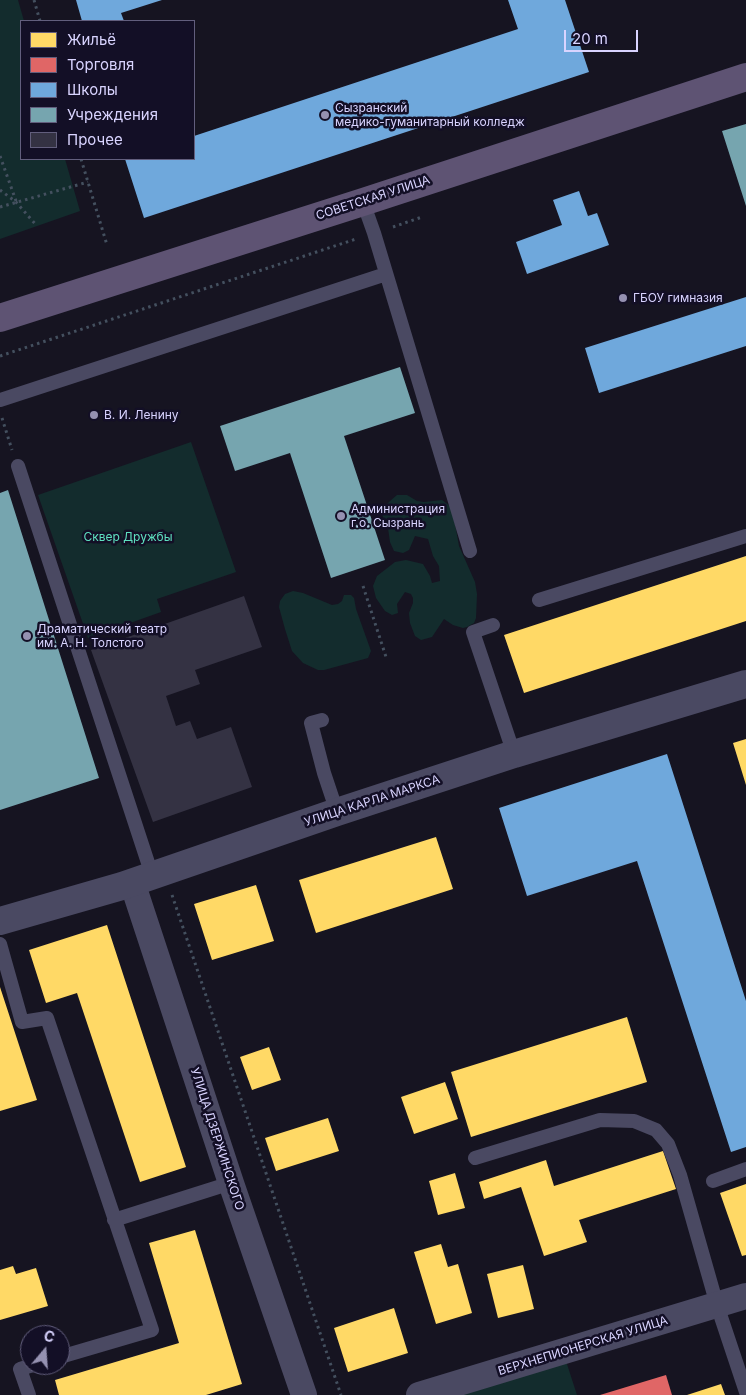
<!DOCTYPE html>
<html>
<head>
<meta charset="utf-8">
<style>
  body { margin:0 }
  #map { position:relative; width:746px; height:1395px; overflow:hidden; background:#161421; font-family:Inter,sans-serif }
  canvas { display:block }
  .legend { position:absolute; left:20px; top:20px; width:175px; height:140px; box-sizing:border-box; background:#130f26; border:1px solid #625e7d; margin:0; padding:6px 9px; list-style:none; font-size:15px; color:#d9d4ff }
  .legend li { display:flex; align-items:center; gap:10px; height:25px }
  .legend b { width:25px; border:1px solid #625e7d }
  .north { position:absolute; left:20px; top:1325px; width:50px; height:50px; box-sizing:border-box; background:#130f26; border:1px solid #625e7d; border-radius:50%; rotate:18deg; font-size:14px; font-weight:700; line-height:20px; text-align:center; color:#d9d4ff }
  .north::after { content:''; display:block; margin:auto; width:18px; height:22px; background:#9591b1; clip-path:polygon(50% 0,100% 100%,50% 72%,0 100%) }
  .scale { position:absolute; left:564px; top:30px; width:74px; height:22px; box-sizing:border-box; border:2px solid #d9d4ff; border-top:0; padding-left:6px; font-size:15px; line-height:18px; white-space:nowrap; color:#d9d4ff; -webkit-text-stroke:4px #130f26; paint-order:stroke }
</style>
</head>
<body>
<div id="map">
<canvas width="746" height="1395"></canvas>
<ul class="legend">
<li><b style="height:14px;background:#ffd966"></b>Жильё</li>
<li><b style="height:14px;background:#e06666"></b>Торговля</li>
<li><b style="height:14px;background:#6fa8dc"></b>Школы</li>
<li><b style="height:14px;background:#76a5af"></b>Учреждения</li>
<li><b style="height:14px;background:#343243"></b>Прочее</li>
</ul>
<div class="north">С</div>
<div class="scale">20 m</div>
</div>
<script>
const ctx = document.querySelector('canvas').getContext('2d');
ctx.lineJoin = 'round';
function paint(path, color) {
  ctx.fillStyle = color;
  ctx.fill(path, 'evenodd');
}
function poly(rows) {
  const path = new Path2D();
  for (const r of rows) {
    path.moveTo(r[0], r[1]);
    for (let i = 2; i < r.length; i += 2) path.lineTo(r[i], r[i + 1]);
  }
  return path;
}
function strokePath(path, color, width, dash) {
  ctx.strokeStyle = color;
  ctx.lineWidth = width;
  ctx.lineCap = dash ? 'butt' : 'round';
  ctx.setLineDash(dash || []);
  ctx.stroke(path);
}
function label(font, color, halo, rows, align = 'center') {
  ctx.font = font + ' Inter,sans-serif';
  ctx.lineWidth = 5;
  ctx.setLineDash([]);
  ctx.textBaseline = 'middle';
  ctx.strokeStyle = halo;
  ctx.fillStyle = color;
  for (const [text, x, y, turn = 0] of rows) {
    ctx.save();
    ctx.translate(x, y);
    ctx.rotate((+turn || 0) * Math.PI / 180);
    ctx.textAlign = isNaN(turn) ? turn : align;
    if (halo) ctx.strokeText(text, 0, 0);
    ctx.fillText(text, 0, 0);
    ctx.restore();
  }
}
const green = poly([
  [0,0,18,0,24,21,21,21,21,159,65,159,80,211,0,239],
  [191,442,236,572,157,599,161,612,88,638,38,495],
  [397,495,407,495,417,501,424,502,442,500,450,506,455,524,459,546,475,582,477,594,476,618,474,623,467,627,463,628,453,625,444,619,432,637,421,640,415,636,410,623,409,613,413,603,413,598,411,594,405,592,397,604,398,613,392,615,385,611,376,598,373,586,377,576,395,562,406,560,423,564,430,576,432,583,440,581,439,566,433,556,428,539,415,536,409,550,403,553,394,551,390,542,388,528,384,521,382,513,384,507,390,501],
  [293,591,303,593,332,605,338,604,342,601,344,595,351,595,354,598,356,609,371,651,368,658,324,670,318,670,303,663,292,651,285,629,279,607,280,601,285,594],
  [566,1361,577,1395,461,1395]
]);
const homes = poly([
  [746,556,746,621,524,693,504,635],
  [746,739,746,785,733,743],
  [436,837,453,889,316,933,299,880],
  [256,885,274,941,212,960,194,904],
  [107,925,186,1167,140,1182,77,993,46,1003,29,950],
  [0,987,37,1100,0,1111],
  [627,1017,647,1082,471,1137,451,1072],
  [269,1047,281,1080,252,1090,240,1057],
  [445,1082,458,1119,414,1134,401,1097],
  [328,1118,339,1151,276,1171,265,1138],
  [663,1151,676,1189,579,1220,587,1242,544,1256,521,1187,484,1199,479,1182,546,1160,554,1186],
  [455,1173,465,1208,438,1215,429,1181],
  [746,1184,746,1255,742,1256,720,1193],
  [195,1230,242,1384,206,1395,59,1395,55,1380,179,1343,149,1243],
  [441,1244,448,1267,458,1264,472,1313,436,1324,414,1252],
  [523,1265,534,1309,498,1318,487,1274],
  [13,1266,16,1274,36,1268,48,1306,0,1320,0,1270],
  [394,1308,408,1353,348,1372,334,1328],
  [721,1384,725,1395,687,1395]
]);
const shops = poly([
  [666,1375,672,1395,600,1395]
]);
const schools = poly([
  [76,0,162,0,121,13,124,21,82,21],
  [508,0,565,0,589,72,144,218,125,159,194,159,194,136,518,29],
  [579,191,588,216,597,213,609,245,527,274,516,242,562,225,553,200],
  [746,297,746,346,599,393,585,348],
  [667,754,746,1001,746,1147,731,1152,637,861,527,896,499,808]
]);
const public = poly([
  [746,124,746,206,722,131],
  [400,367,415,413,344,436,385,560,331,578,290,453,235,471,220,426],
  [8,490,99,778,0,810,0,493]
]);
const building = poly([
  [244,596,262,647,195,670,200,684,166,696,176,726,190,721,197,739,231,727,252,787,153,822,91,650]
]);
const path = poly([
  [34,0,40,21],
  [0,156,16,201],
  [81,159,107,245],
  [0,190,16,202,37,226],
  [0,207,88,182],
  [393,227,422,217],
  [0,356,356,239],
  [2,418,12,450],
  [363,586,386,657],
  [172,895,341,1395]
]);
const service = poly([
  [363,202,374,233,470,551],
  [0,400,386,274],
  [18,466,152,875],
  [539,600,746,536],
  [493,625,473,632,514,754],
  [322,720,311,723,324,773,337,812],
  [0,944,22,1022,47,1018,152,1330,60,1357],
  [475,1158,600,1120,634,1121,656,1130,668,1144,680,1175,717,1305,746,1392],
  [713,1181,746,1169],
  [114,1220,231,1183],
  [29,1395,20,1369,33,1365]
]);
const minor = poly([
  [132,882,231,1183,304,1395],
  [419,1395,746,1296]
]);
const tertiary = poly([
  [0,921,122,886,337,812,514,754,746,684]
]);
const primary = poly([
  [0,318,363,202,746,77]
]);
const markers = [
  [325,115,5,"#9591b1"],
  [623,298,5,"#9591b1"],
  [94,415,5,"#9591b1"],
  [341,516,5,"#9591b1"],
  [27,636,5,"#9591b1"]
];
const poiNames = [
  ["Сызранский",335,108],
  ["медико-гуманитарный колледж",335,122],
  ["ГБОУ гимназия",633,298],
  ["В. И. Ленину",104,415],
  ["Администрация",351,509],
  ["г.о. Сызрань",351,523],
  ["Драматический театр",37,629],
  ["им. А. Н. Толстого",37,643]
];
const streetNames = [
  ["СОВЕТСКАЯ УЛИЦА",373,198,-18],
  ["УЛИЦА КАРЛА МАРКСА",372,801,-18],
  ["УЛИЦА ДЗЕРЖИНСКОГО",217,1139,72],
  ["ВЕРХНЕПИОНЕРСКАЯ УЛИЦА",583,1346,-17]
];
const parkNames = [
  ["Сквер Дружбы",128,537]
];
paint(green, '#132c2d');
paint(homes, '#ffd966');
paint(shops, '#e06666');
paint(schools, '#6fa8dc');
paint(public, '#76a5af');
paint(building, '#343243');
strokePath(path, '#44505f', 3, [2.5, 4]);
strokePath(service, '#4a4962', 14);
strokePath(minor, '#4a4962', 26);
strokePath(tertiary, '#4a4962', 28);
strokePath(primary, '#5e5373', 28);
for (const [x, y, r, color] of markers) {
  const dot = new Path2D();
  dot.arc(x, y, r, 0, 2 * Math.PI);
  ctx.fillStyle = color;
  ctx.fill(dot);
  strokePath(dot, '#130f26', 2);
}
label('12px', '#d9d4ff', '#130f26', poiNames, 'left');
label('12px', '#d9d4ff', '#130f26', streetNames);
label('12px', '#5fe0c0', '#130f26', parkNames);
</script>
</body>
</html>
